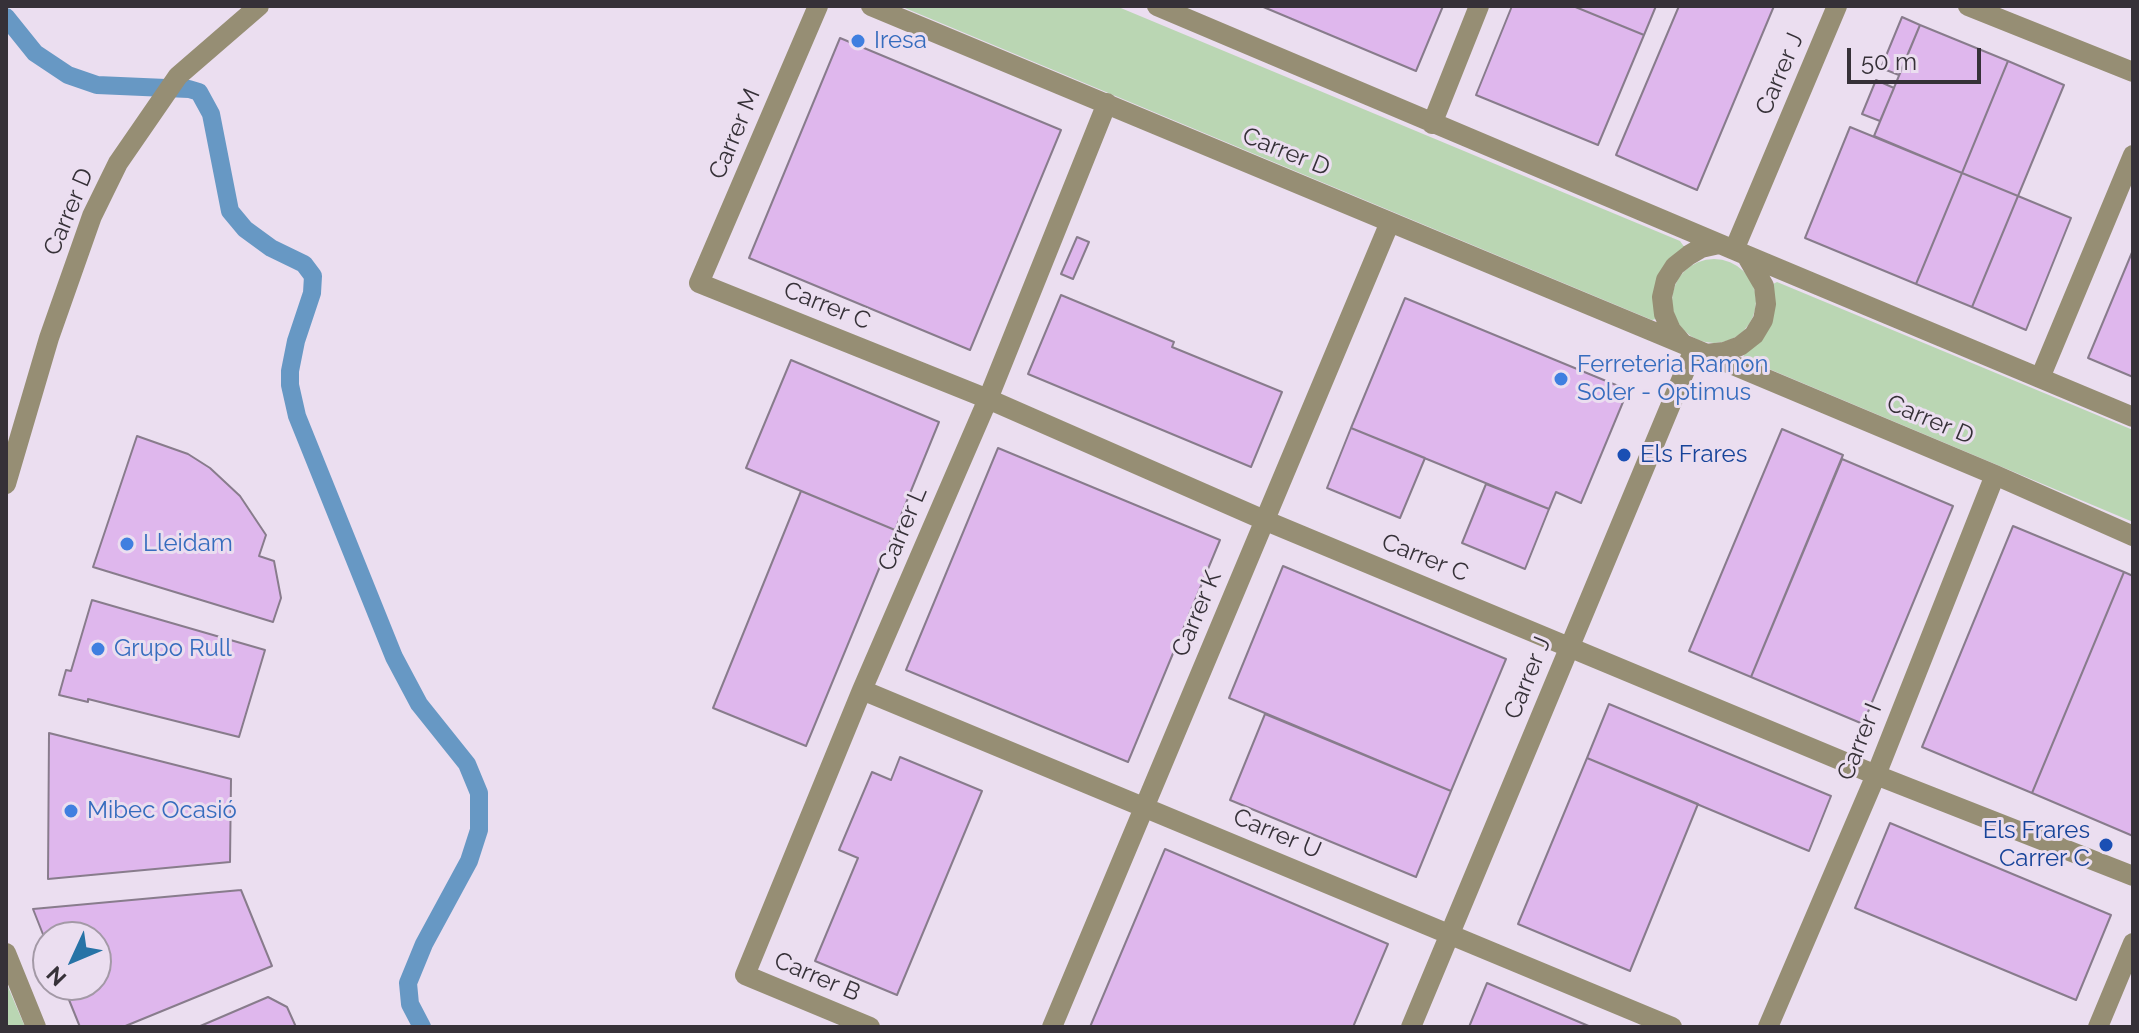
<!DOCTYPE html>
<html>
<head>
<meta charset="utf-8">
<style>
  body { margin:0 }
  #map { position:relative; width:2139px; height:1033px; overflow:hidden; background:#ebdef0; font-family:Raleway,sans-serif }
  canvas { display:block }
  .frame { position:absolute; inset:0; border:8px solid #363138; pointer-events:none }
  .north { position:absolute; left:32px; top:921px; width:80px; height:80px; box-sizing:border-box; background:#ebdef0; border:2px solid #a399a6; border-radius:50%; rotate:226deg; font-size:22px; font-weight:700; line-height:32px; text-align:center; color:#363138 }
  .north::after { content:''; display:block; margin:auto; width:28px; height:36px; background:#2773a6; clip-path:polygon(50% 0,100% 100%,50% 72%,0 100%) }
  .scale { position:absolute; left:1847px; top:48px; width:134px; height:36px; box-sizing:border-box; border:4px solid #363138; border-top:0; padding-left:10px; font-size:24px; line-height:28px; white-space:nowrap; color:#363138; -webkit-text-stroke:6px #ebdef0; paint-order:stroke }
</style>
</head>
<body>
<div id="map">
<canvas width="2139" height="1033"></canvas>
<div class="frame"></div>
<div class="north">N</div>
<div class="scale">50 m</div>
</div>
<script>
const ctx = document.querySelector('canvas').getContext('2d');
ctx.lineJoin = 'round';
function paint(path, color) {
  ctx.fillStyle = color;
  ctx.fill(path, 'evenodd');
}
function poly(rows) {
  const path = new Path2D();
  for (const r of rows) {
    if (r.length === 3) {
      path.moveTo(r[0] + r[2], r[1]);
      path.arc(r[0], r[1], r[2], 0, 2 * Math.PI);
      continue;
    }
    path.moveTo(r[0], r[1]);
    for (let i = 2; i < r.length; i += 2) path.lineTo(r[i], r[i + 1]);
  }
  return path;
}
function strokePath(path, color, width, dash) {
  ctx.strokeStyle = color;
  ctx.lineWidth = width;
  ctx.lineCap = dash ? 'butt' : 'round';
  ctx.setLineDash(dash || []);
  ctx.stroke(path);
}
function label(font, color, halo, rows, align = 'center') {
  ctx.font = font + ' Raleway,sans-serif';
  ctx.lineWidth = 6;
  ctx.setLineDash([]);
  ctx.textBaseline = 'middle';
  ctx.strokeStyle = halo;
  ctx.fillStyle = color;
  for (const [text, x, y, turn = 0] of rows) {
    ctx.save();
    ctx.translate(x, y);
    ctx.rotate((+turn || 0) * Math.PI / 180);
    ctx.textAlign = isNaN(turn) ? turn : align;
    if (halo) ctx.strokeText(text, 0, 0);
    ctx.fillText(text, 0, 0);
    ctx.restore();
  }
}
const green = poly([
  [900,6,1116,6,1680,241,1685,248,1656,319,1652,320],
  [1714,301,42],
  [1777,282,2133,430,2133,522,1743,358,1773,284],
  [6,982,25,1027,6,1027]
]);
const canal = poly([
  [6,17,35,53,68,75,97,85,189,89,199,92,211,114,230,211,245,229,271,248,304,264,313,276,312,293,296,341,290,371,290,385,297,416,394,657,419,704,467,764,479,793,479,830,469,861,424,944,408,983,410,1004,422,1027]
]);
const building = poly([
  [1261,6,1443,6,1416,71,1261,6],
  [1512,6,1573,6,1644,35,1598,145,1476,95,1512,6],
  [1573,6,1656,6,1644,35,1573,6],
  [1679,6,1774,6,1697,190,1616,155,1679,6],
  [1902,17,1920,25,1899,75,1881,68,1902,17],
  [1920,25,2008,61,1962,173,1874,136,1920,25],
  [840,38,1061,130,970,350,749,258,840,38],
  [2008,61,2064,85,2018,196,1962,173,2008,61],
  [1876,80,1894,88,1880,121,1862,114,1876,80],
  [1850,127,1962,173,1916,284,1805,238,1850,127],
  [1962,173,2018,196,1972,307,1916,284,1962,173],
  [2018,196,2071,218,2026,330,1972,307,2018,196],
  [1077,237,1089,242,1073,279,1061,274,1077,237],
  [2133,250,2133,377,2088,358,2133,250],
  [1061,295,1174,342,1172,347,1282,392,1251,467,1028,374,1061,295],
  [1405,298,1628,390,1581,503,1556,492,1549,509,1351,428,1405,298],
  [791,360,939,422,895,530,746,468,791,360],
  [1351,428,1425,458,1400,518,1327,488,1351,428],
  [1782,429,1843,455,1751,677,1689,651,1782,429],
  [137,436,188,454,210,468,240,496,266,535,259,556,274,561,281,598,273,622,93,567,137,436],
  [998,448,1220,540,1128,762,906,670,998,448],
  [1842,459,1953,506,1863,724,1751,677,1842,459],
  [1486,484,1549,509,1525,569,1462,543,1486,484],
  [801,491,895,530,806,746,713,708,801,491],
  [2013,526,2124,572,2032,793,1922,747,2013,526],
  [1283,566,1506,659,1451,791,1229,698,1283,566],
  [2124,572,2133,576,2133,836,2032,793,2124,572],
  [92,600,265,650,239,737,88,699,88,702,59,695,66,670,71,671,92,600],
  [1609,704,1831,796,1809,851,1587,758,1609,704],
  [1265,714,1451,791,1416,877,1230,800,1265,714],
  [49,733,231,779,230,862,48,879,49,733],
  [900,757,982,791,897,995,815,961,858,858,839,850,872,772,891,780,900,757],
  [1587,758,1698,804,1630,971,1518,924,1587,758],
  [1890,823,2111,915,2076,1000,1855,908,1890,823],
  [1165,849,1388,944,1353,1027,1090,1027,1165,849],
  [241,890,272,966,123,1027,80,1027,63,985,96,985,96,937,48,937,48,947,33,909,241,890],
  [1487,983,1591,1027,1469,1027,1487,983],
  [268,997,287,1007,296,1027,198,1027,268,997]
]);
const minor = poly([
  [818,6,699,283,988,399,1264,520,1876,775,2133,876],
  [871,6,1683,344],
  [1157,6,1746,255,1764,286,1766,304,1763,320,1754,335,1740,346,1724,352,1706,354],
  [1968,6,2133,72],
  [1432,124,1479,6],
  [1719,244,1701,248,1689,255,1675,266,1666,280,1662,297,1664,314,1671,330,1683,344,1995,475,2133,536],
  [1734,250,1837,6],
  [1746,255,2133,417],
  [2040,378,2133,155],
  [6,484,49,338,92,216,118,163,178,76,259,6],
  [862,690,1672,1027],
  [6,953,36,1027],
  [870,1027,745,975,862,690,988,399,1107,103],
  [1052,1027,1390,222],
  [1411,1027,1694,349],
  [1768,1027,1876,775,1995,475],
  [2098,1027,2133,943]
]);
const markers = [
  [858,41,8,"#3f7fe0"],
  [1561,379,8,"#3f7fe0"],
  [1624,455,8,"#1a4fb4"],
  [127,544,8,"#3f7fe0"],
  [98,649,8,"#3f7fe0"],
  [71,811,8,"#3f7fe0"],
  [2106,845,8,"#1a4fb4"]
];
const shopNames = [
  ["Iresa",874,41],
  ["Ferreteria Ramon",1577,365],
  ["Soler - Optimus",1577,393],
  ["Lleidam",143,544],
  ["Grupo Rull",114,649],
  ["Mibec Ocasió",87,811]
];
const streetNames = [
  ["Carrer J",1780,74,-67],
  ["Carrer M",735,134,-67],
  ["Carrer D",1286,152,22],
  ["Carrer D",69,212,-67],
  ["Carrer C",827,306,22],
  ["Carrer D",1930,420,23],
  ["Carrer L",903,529,-67],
  ["Carrer C",1425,558,22],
  ["Carrer K",1197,614,-67],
  ["Carrer J",1528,678,-68],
  ["Carrer I",1860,742,-68],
  ["Carrer U",1277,834,23],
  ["Carrer B",817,977,23]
];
const transitNames = [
  ["Els Frares",1640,455],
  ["Els Frares",2090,831,"right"],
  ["Carrer C",2090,859,"right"]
];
paint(green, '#bad6b3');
strokePath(canal, '#6798c4', 18);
paint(building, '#dfb7ed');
strokePath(building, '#887c8c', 2);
strokePath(minor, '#968e74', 20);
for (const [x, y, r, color] of markers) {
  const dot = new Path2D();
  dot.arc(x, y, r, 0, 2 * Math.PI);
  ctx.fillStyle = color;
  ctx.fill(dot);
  strokePath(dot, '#ebdef0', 3);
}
label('24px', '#366cbe', '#ebdef0', shopNames, 'left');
label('24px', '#363138', '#ebdef0', streetNames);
label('24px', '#164399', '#ebdef0', transitNames, 'left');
</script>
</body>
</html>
